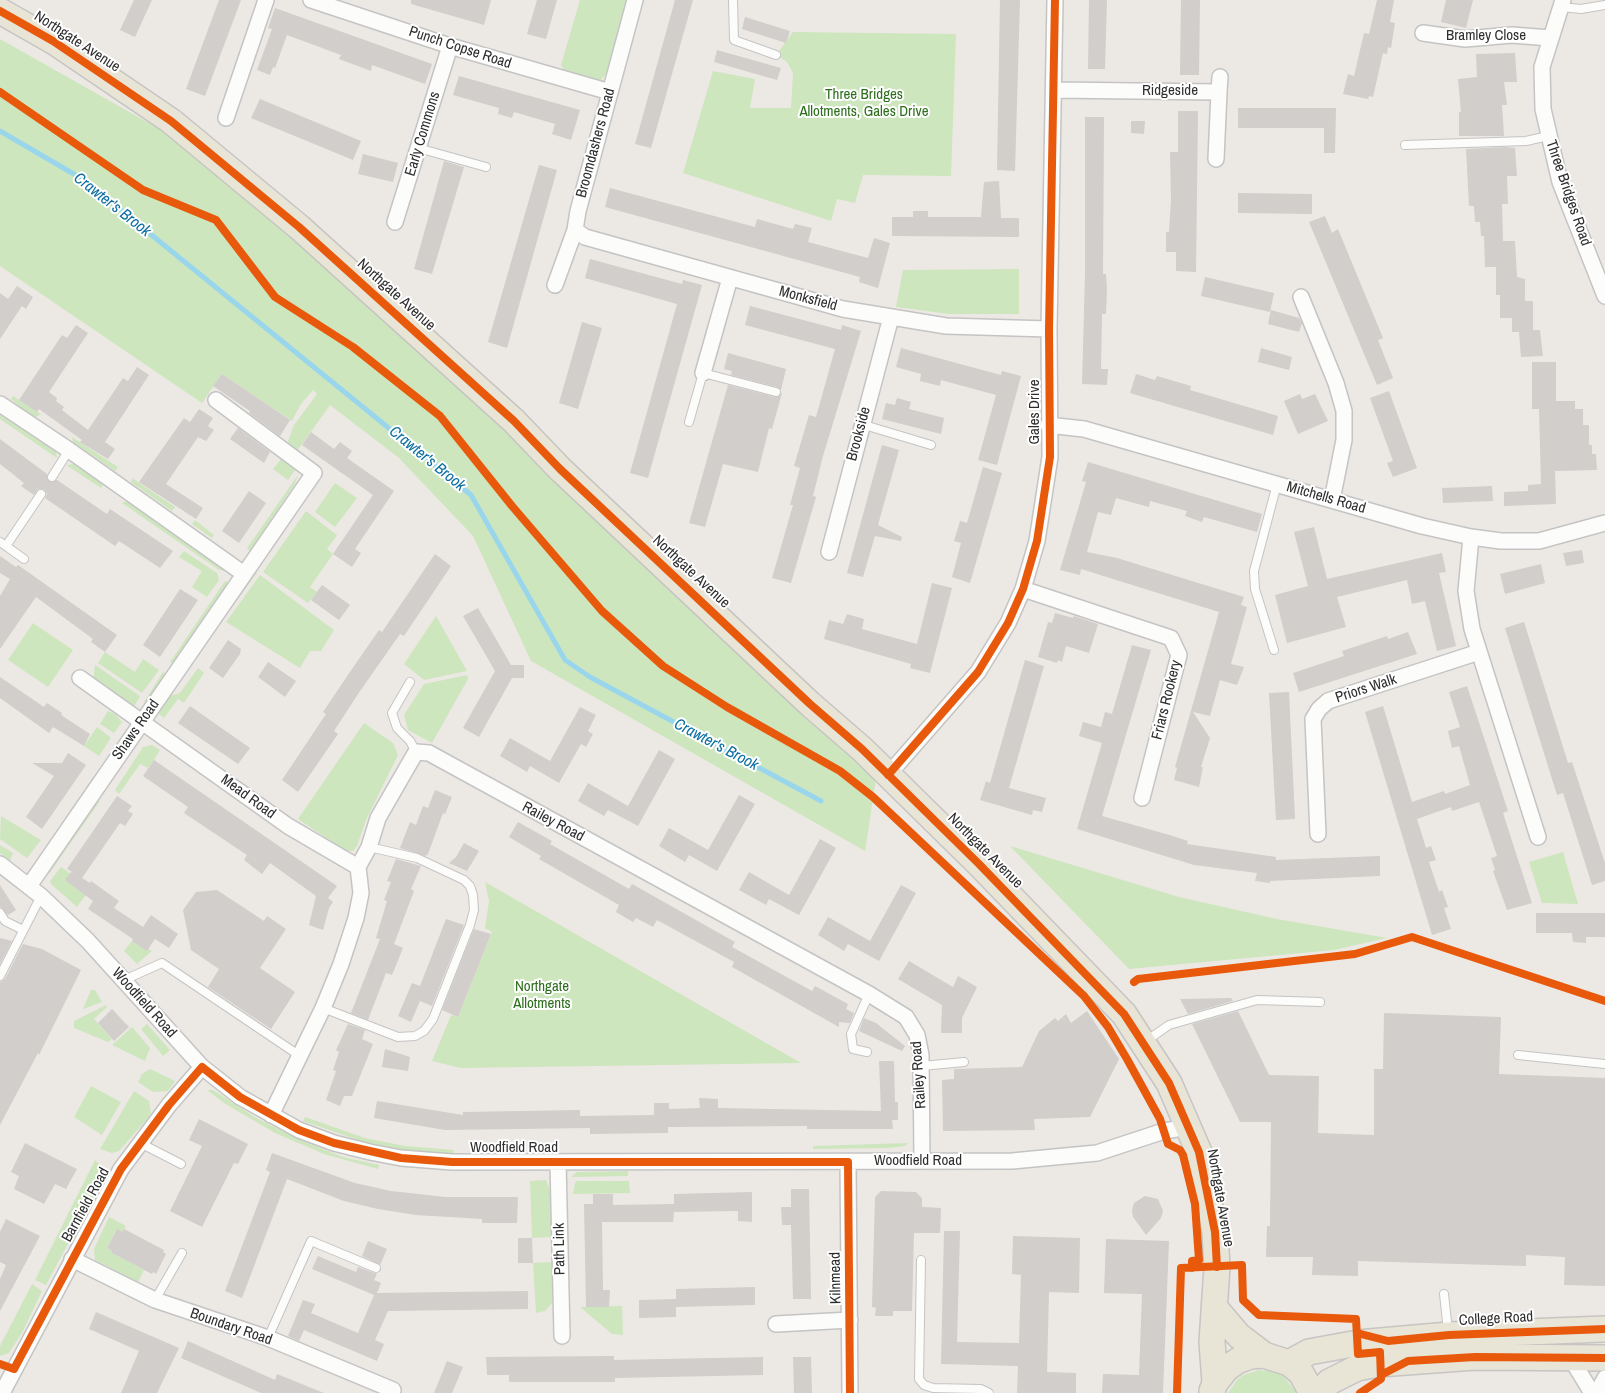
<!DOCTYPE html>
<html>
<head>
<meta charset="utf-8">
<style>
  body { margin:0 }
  canvas { display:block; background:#ece8e4 }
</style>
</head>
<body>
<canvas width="1605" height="1393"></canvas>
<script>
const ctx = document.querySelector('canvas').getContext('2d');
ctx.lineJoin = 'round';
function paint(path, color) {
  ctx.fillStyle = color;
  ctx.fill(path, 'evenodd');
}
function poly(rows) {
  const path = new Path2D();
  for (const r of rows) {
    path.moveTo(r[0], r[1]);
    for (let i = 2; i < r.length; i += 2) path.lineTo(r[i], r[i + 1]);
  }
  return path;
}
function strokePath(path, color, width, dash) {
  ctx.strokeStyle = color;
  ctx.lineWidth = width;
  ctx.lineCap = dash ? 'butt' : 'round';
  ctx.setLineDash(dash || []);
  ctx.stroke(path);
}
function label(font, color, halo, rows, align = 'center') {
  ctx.font = font + ' "Archivo Narrow",sans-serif';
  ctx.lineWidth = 4;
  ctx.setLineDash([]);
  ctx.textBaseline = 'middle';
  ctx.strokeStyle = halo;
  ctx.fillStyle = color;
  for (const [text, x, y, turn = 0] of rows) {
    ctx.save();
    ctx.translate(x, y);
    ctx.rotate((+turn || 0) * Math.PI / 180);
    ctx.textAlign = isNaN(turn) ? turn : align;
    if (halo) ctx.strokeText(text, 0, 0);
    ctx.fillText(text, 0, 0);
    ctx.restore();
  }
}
const green = poly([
  [580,0,627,0,607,73,598,83,568,76,561,65],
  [793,32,956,34,951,176,863,175,855,203,837,199,831,221,683,173,713,71,755,79,750,108,791,108,793,73,787,62,776,55],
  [0,39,163,131,272,216,374,306,876,779,865,851,531,661,473,536,399,458,330,405,297,451,287,444,294,425,317,394,313,390,301,404,292,421,222,374,202,403,0,266],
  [1019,269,1019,314,949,314,896,307,903,270],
  [13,396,37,412,41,414,36,417,25,411,11,399],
  [0,414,56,452,57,458,0,419],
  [72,437,118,467,115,471,73,442],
  [281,459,296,469,288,480,273,469],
  [73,464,104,484,101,488,66,465],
  [298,475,295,484,250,551,247,548],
  [132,478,175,507,172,511,131,482],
  [335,483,357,498,335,527,315,512],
  [127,501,219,564,225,571,219,570,122,503],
  [306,511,337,535,327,549,333,554,310,587,317,592,308,603,263,572],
  [195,520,214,535,212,538,192,524],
  [184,551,217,573,219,580,207,597,192,587,202,571,179,557],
  [255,572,257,573,223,619,221,617],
  [260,575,334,630,321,651,310,651,300,668,226,622],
  [225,581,229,583,173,664,170,662],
  [436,616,467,671,424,680,404,664],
  [33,623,73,650,48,687,8,660],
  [105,652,135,672,143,659,159,670,142,693,98,663],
  [95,665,140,696,135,705,131,706,93,681],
  [198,668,204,673,184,703,178,699,164,718,159,714,167,697,180,693],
  [163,672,166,674,146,703,144,702],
  [467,675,468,679,432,743,408,730,404,715,424,684],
  [108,711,115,714,122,722,114,733,100,724],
  [364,723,393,743,398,755,366,820,357,846,353,851,346,851,298,819],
  [97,727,111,738,99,756,84,746],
  [152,745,160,750,154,760,148,768,140,764,119,794,115,790,143,747],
  [94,776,97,777,56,838,52,837],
  [96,798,100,801,49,874,46,873],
  [1,816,41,840,27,858,0,839],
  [0,845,13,853,10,861,0,853],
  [1010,846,1179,897,1277,919,1387,938,1334,950,1129,969],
  [1563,852,1578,904,1542,903,1529,862],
  [61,867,78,879,86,895,77,907,51,884,50,881],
  [485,882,801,1063,461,1068,432,1061,451,1015,458,1017,492,932,485,928,489,901],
  [132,941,147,950,148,949,152,951,137,964,124,951],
  [91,990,95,990,102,1002,83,1009],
  [106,1005,107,1007,94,1019,112,1039,108,1042,74,1028,74,1021],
  [147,1024,170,1050,163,1056,141,1029],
  [132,1027,150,1048,145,1061,112,1045],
  [150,1069,175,1081,168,1091,153,1092,138,1082,142,1074],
  [91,1086,121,1102,102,1135,74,1117],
  [207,1090,213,1090,256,1118,305,1142,343,1157,379,1165,378,1169,324,1154,275,1133,224,1103],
  [134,1091,149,1101,151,1112,148,1118,119,1151,112,1153,100,1149],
  [305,1117,365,1138,405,1146,454,1150,453,1154,405,1150,364,1142,303,1121],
  [908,1143,905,1146,888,1148,813,1149,813,1146],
  [95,1160,101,1166,100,1184,46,1285,35,1280],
  [628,1171,628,1176,571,1177,577,1172],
  [546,1180,550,1190,551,1237,532,1238,530,1181],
  [577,1181,629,1181,630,1193,573,1194,575,1183],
  [109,1217,126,1226,122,1232,116,1230,107,1248,112,1251,112,1253,144,1270,138,1282,95,1260,94,1249],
  [550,1262,552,1263,552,1303,545,1311,536,1313,533,1263],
  [32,1284,42,1291,23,1331,9,1353,0,1356,0,1346],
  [622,1306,623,1335,612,1334,580,1307],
  [1259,1370,1276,1372,1283,1376,1297,1393,1228,1393,1237,1380,1243,1375]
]);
const stream = poly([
  [0,131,84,180,471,495,565,660,590,677,821,801]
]);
const building = poly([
  [134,0,152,0,135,37,120,30],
  [219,0,241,0,205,96,186,89],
  [411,0,491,0,484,25,411,4],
  [537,0,557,0,546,39,527,34],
  [675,0,693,0,651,148,635,144],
  [1000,0,1020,0,1015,171,997,170],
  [1089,0,1107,0,1105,69,1088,69],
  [1181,0,1200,0,1199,75,1180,75],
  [1377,0,1394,0,1390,22,1395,23,1391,48,1388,47,1387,54,1383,53,1373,97,1369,96,1368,99,1343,94,1348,74,1354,76,1364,33,1369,34],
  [1446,0,1473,0,1466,28,1441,22],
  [275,8,432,64,425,84,372,65,371,71,339,59,341,55,287,35,275,68,273,67,270,75,257,70,272,29,268,28],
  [745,17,790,31,786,43,742,29],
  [717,50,781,68,777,80,714,62],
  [1515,53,1517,82,1504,82,1507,105,1502,105,1504,136,1459,136,1459,112,1461,112,1458,79,1477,77,1476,54],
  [459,76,580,110,571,140,552,134,555,124,514,112,512,118,498,114,499,108,453,95],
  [260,99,361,141,353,160,251,118],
  [1238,108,1336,108,1335,153,1324,153,1324,128,1238,128],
  [1178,111,1198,111,1196,272,1176,271,1176,252,1166,252,1166,232,1169,232,1171,200,1170,152,1178,152],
  [1085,117,1104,117,1103,274,1106,274,1107,288,1106,314,1102,314,1101,369,1108,369,1107,385,1082,384,1085,274],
  [1131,121,1145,121,1144,134,1131,133],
  [1505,147,1515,148,1517,176,1507,176,1508,204,1502,204,1503,241,1515,241,1517,277,1525,279,1525,301,1533,301,1533,330,1540,330,1543,356,1521,357,1519,332,1512,332,1512,318,1500,318,1500,295,1496,295,1496,267,1485,267,1484,236,1481,236,1480,222,1475,222,1474,206,1469,206,1466,149],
  [363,154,398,163,393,182,358,174],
  [444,161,464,167,432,274,414,269],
  [539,165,557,170,507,348,488,342],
  [999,181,1001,218,1019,218,1019,237,892,236,892,217,913,217,913,211,928,211,928,217,981,217,984,182],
  [610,188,755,227,757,219,793,229,795,224,812,228,808,242,868,258,874,238,890,243,878,288,859,282,860,277,605,207],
  [1238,193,1312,194,1312,214,1238,213],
  [1325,216,1332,233,1338,229,1383,338,1378,340,1393,378,1377,385,1309,222],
  [590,259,682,284,683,280,702,285,648,478,630,473,677,304,585,278],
  [1205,277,1274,293,1270,312,1201,296],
  [17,286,33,297,26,309,22,306,0,339,0,293,8,299],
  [750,306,841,330,842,325,861,331,823,456,813,496,816,497,791,583,772,578,793,505,790,505,800,468,794,466,809,415,816,417,835,349,745,325],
  [1271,310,1299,318,1302,323,1299,332,1268,324],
  [582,322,602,328,578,409,559,403],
  [76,325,88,333,49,392,57,398,56,401,64,407,62,410,88,430,123,378,128,381,137,367,149,375,105,442,115,449,108,459,80,442,82,440,39,409,37,412,19,400,62,335,67,338],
  [901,348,1001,375,1002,371,1021,376,997,465,978,460,996,395,941,380,940,386,920,381,921,374,896,367],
  [1261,348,1292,357,1289,370,1258,362],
  [728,353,786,369,781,390,777,387,731,375,732,371,724,369],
  [1532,362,1556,362,1556,401,1575,401,1575,409,1583,409,1583,425,1589,425,1589,445,1592,445,1592,454,1596,454,1597,470,1555,471,1556,504,1504,506,1504,492,1528,491,1528,485,1541,484,1539,409,1532,409],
  [222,374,290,420,280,436,249,413,250,411,213,386],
  [1136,374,1155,380,1157,376,1191,386,1190,390,1278,416,1273,435,1130,393],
  [728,385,775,397,782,393,772,429,769,428,758,472,723,464,705,527,689,523],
  [1389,391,1417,468,1393,477,1387,463,1393,461,1370,398],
  [1300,394,1302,399,1315,394,1328,421,1298,434,1284,401],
  [897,398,911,402,909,409,944,418,941,434,882,419,886,403,895,405],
  [199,409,213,418,208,426,214,430,206,441,198,437,166,484,203,508,196,519,139,482,184,418,190,422],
  [238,428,270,452,264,463,230,439],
  [311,432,334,449,340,442,352,451,347,458,394,491,355,549,361,553,352,567,333,554,373,495,302,445],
  [0,439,47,474,49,481,57,480,107,514,110,509,173,551,160,568,119,541,115,546,45,498,47,494,44,489,38,489,34,495,21,486,24,483,0,464],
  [882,445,899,450,878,525,902,537,901,541,875,536,863,577,847,573],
  [1088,462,1262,514,1257,532,1204,517,1202,522,1185,516,1187,511,1150,501,1149,507,1116,498,1111,515,1098,512,1087,552,1117,558,1244,597,1241,605,1247,607,1231,664,1244,667,1237,685,1220,680,1210,716,1193,712,1210,738,1201,767,1203,767,1199,787,1174,780,1177,768,1175,767,1219,612,1081,569,1080,575,1060,570,1086,482,1082,481],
  [983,467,1002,473,970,583,952,577,961,543,954,541,960,521,967,523],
  [1492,486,1493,501,1443,503,1442,488],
  [249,491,266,503,239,543,222,531],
  [1314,527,1327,579,1442,553,1446,572,1439,573,1456,646,1437,651,1425,601,1412,604,1407,580,1337,597,1346,627,1287,643,1275,595,1308,586,1294,532],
  [1582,550,1584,563,1566,566,1563,553],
  [435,554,451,566,404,636,400,634,358,694,334,731,338,734,298,792,282,780,326,714,323,712,352,669,379,630,382,632],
  [0,556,16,567,18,565,117,635,105,652,91,642,93,639,36,597,0,649,0,596,10,579,0,573],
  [1541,564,1545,583,1505,594,1500,574],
  [932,583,952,588,930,673,910,668,911,664,824,639,829,620,843,624,847,614,864,619,862,629,917,644],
  [322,585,350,605,339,620,311,600],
  [180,589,198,600,160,657,143,645],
  [478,608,511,665,524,665,524,678,512,678,479,737,463,728,495,671,463,616],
  [1055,613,1073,618,1074,616,1098,624,1089,653,1066,646,1062,662,1058,660,1057,663,1038,657,1048,622,1052,623],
  [1524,622,1568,763,1572,762,1605,863,1605,881,1592,885,1563,793,1557,795,1505,628],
  [1408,632,1417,654,1299,692,1293,673,1344,656,1342,651,1387,636,1388,639],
  [228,640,241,649,240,654,223,678,209,668],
  [1132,645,1151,650,1102,816,1173,836,1188,841,1187,844,1276,857,1276,860,1380,856,1380,876,1270,881,1270,883,1255,881,1257,873,1194,865,1077,829,1102,743,1079,736,1083,722,1101,727,1105,712,1112,714],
  [1025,660,1044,666,1009,788,1046,798,1042,812,1033,810,1032,815,980,800,986,781,990,783],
  [268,662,296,681,285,697,258,677],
  [0,677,44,707,47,703,62,713,61,715,90,734,84,746,53,727,49,733,0,698],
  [1467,686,1508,811,1503,813,1532,903,1507,910,1493,871,1495,870,1491,858,1497,856,1479,802,1452,811,1451,807,1417,819,1426,848,1431,846,1436,860,1429,862,1439,892,1442,890,1448,907,1444,908,1451,929,1432,935,1365,712,1383,706,1412,802,1444,791,1445,794,1470,785,1459,746,1452,748,1448,731,1460,727,1449,692],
  [1289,692,1295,819,1276,820,1269,693],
  [190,706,250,748,238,764,178,723],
  [580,707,596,715,588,731,593,734,586,747,581,744,559,783,530,766,527,772,500,756,510,738,550,761],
  [659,750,675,759,638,826,608,810,604,816,578,801,588,783,628,806],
  [68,753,86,765,42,829,26,817,54,776,32,763,62,763],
  [154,760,337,886,328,898,333,902,329,908,323,930,309,925,316,896,270,863,262,874,244,860,247,855,184,813,188,807,143,776],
  [435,790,452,797,445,814,443,813,428,854,425,856,400,848,410,822,416,825,423,806,428,808],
  [739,795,755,804,717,871,689,855,685,862,659,846,669,828,708,850],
  [117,796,132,806,128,811,133,814,125,826,120,823,82,878,90,883,91,881,119,901,114,908,143,927,151,915,178,934,169,948,155,939,147,951,132,941,133,939,88,909,93,901,65,880,71,872,74,873,67,869],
  [518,822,552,841,550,844,629,889,632,884,735,942,732,947,812,991,815,986,848,1004,846,1009,854,1013,850,1023,839,1022,839,1027,732,967,734,962,657,920,653,927,636,918,633,922,616,912,619,905,539,859,541,856,509,837],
  [820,839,836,848,799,915,769,899,766,905,739,890,749,872,789,895],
  [464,843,479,851,467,871,449,863,456,857],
  [396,859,421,866,411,889,414,891,394,944,403,948,392,975,386,973,368,1020,351,1013,380,939,376,938,387,901,384,900,391,882,387,881],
  [0,885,16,910,8,915,0,907],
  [901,885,916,893,879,961,848,944,844,951,818,935,828,917,870,941],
  [217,890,264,921,267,916,286,929,260,968,295,992,271,1029,208,987,219,969,191,950,183,910,196,892],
  [1536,913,1605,913,1605,937,1586,937,1586,943,1573,942,1572,933,1536,933],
  [446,919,464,925,432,1006,420,1001,411,1022,398,1016,412,983,420,986],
  [474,929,491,934,458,1017,442,1010],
  [0,938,12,941,0,964],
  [23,944,42,949,81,970,39,1055,38,1053,0,1125,0,982,5,979],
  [909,961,953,987,958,976,977,987,962,1018,962,1033,941,1033,942,1005,898,979],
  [1231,998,1233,1001,1188,1014,1180,999],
  [112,1009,129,1027,114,1041,98,1023],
  [1087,1011,1119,1059,1090,1117,1034,1119,1035,1130,943,1131,942,1080,954,1079,954,1069,1022,1067,1039,1031,1055,1018,1058,1021,1066,1014,1071,1023],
  [1238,1011,1269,1075,1319,1076,1318,1133,1374,1135,1374,1069,1383,1069,1384,1013,1501,1017,1499,1074,1605,1078,1605,1286,1564,1285,1565,1257,1526,1255,1526,1266,1358,1261,1358,1276,1312,1275,1313,1257,1266,1257,1267,1226,1270,1226,1271,1122,1240,1122,1192,1024],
  [864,1018,876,1023,905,1046,902,1051,859,1031],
  [348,1024,365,1030,362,1039,373,1044,352,1096,344,1096,340,1106,326,1100,336,1071,333,1070,339,1052,336,1050],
  [385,1049,410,1057,408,1071,382,1067],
  [879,1061,894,1061,895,1102,898,1102,898,1120,892,1120,893,1129,807,1129,807,1126,668,1127,668,1133,590,1134,590,1128,445,1130,374,1118,377,1101,463,1115,463,1112,580,1110,580,1116,654,1115,654,1103,669,1103,669,1109,700,1108,699,1098,718,1099,718,1108,881,1111],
  [199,1119,248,1144,238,1164,234,1163,202,1227,170,1211,202,1146,189,1140],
  [25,1143,77,1169,66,1189,55,1184,44,1204,14,1189,19,1176,11,1172],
  [272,1153,355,1183,391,1191,445,1197,518,1197,517,1223,482,1223,482,1219,416,1215,378,1209,344,1201,287,1179,242,1298,225,1291,270,1172,266,1170],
  [791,1189,809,1189,811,1299,793,1299,791,1225,782,1225,781,1207,791,1207],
  [881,1191,916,1192,922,1198,922,1207,941,1208,940,1233,914,1233,912,1311,893,1311,893,1316,875,1316,876,1308,872,1307,875,1197],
  [752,1192,752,1222,738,1221,738,1211,674,1212,673,1222,602,1222,603,1290,610,1290,609,1307,586,1307,584,1204,593,1204,593,1194,613,1194,613,1205,674,1204,674,1194],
  [1145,1196,1158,1199,1163,1211,1161,1218,1146,1235,1133,1217,1132,1210,1134,1203],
  [6,1219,40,1236,0,1311,0,1279,6,1265,0,1262,0,1232],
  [117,1229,122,1232,124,1229,164,1250,163,1252,166,1254,156,1274,153,1272,152,1274,112,1253,112,1251,107,1248],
  [944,1231,960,1231,957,1342,1019,1343,1021,1275,1012,1274,1013,1236,1080,1238,1079,1293,1049,1292,1047,1372,1076,1373,1076,1393,1017,1393,1018,1366,941,1364],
  [518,1238,532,1238,533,1263,518,1263],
  [1106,1239,1169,1241,1163,1393,1102,1393,1103,1374,1139,1375,1142,1294,1104,1293],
  [368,1241,387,1249,380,1265,362,1256],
  [318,1256,356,1272,358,1267,377,1274,374,1280,381,1283,377,1293,528,1291,528,1309,388,1311,375,1340,384,1344,377,1361,304,1330,299,1341,288,1336,303,1300,315,1304,311,1313,358,1333,374,1295,312,1269],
  [755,1287,755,1305,676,1307,676,1317,639,1318,639,1300,676,1299,676,1289],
  [96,1312,179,1348,157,1393,121,1393,139,1351,89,1329],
  [188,1341,275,1380,277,1374,324,1393,261,1393,181,1358],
  [614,1356,614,1360,763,1357,763,1375,615,1378,615,1382,509,1382,509,1375,487,1375,486,1357],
  [793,1357,811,1357,812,1393,794,1393],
  [447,1361,463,1367,452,1393,434,1393]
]);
const service = poly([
  [733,0,734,40,776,55],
  [1561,7,1581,9,1605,5],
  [1405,145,1526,141,1548,136],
  [418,148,486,167],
  [689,422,703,373,776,392],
  [861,424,931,445],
  [52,477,69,450],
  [0,542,6,546,41,494],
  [6,546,24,559],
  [1274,650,1255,589,1254,571,1277,484],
  [410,682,392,713,397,728,410,741,416,752],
  [0,913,5,921,23,930],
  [0,976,41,896],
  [124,980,162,963,300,1056],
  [323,1008,398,1037,415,1036,424,1031,433,1019,470,925,474,910,473,895,470,886,464,880,417,858,369,847],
  [1146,1041,1169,1025,1257,1000,1320,1002],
  [867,1052,853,1049,851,1034,869,994],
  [1518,1055,1605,1064],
  [922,1066,964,1062],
  [140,1143,181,1164],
  [921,1260,919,1379,924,1385,933,1388,981,1389,989,1393],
  [1444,1294,1448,1331],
  [155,1300,182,1253],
  [268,1338,311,1241,376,1268]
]);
const minor = poly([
  [311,0,450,46,610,92],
  [1563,0,1542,67,1543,109,1560,182,1605,296],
  [1423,33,1465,39,1512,35,1550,38],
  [1054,90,1219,92,1216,159],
  [1219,92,1220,77],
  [226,118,266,0],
  [395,222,450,46],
  [575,230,585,237,843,309,946,326,1049,329],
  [555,285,575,230,578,211,635,0],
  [1301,297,1336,383,1344,411,1344,440,1332,500],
  [703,373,730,278],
  [0,404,69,450,244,574],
  [1048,425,1084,429,1422,526,1471,537,1501,541,1539,541,1605,523],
  [1471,537,1466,591,1472,629,1538,837],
  [829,552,891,317],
  [1023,589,1171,638,1179,655,1142,798],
  [80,678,288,826,358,867],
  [888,775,978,672,1008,623,1023,589,1037,541,1050,457,1049,329,1055,0],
  [1318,834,1313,719,1319,709,1328,701,1479,652],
  [0,864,41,896,88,941,202,1067,240,1097,299,1130,334,1143,370,1152,401,1158,452,1162,1012,1161,1097,1153,1164,1131,1189,1127],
  [29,886,314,473,216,400],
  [271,1115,323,1008,341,964,356,918,361,893,358,867,369,847,378,818,416,752,429,753,869,994,906,1017,917,1035,921,1055,922,1161],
  [558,1162,562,1336],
  [848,1162,850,1393],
  [72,1259,155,1300,268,1338,393,1390],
  [776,1324,850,1320],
  [1570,1357,1592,1393],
  [2,1393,121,1169,169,1105,202,1067],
  [1597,1393,1605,1378]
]);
const primary = poly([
  [0,11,53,41,171,121,299,227,514,421,560,469,810,704,862,749,979,864,1124,1014,1169,1083,1199,1152,1215,1232,1217,1267,1212,1342,1215,1383],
  [1216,1309,1239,1336,1264,1355],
  [1289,1363,1309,1352,1358,1343,1449,1335,1605,1329],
  [1212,1391,1215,1383,1226,1369,1237,1361,1250,1356,1264,1355,1289,1363,1301,1373,1312,1393],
  [1320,1393,1329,1382,1357,1368,1379,1364,1475,1357,1605,1358]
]);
const cycleway = poly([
  [0,11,53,41,171,121,299,227,514,421,560,469,810,704,862,749,979,864,1124,1014,1169,1083,1199,1152,1215,1232,1217,1267],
  [0,92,143,190,216,220,275,297,353,347,440,416,512,506,602,611,663,666,727,707,840,771,873,797,1084,996,1108,1027,1127,1059,1160,1119,1168,1144,1180,1150,1183,1155,1195,1204,1199,1260,1192,1261,1192,1268],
  [888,775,978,672,1008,623,1023,589,1037,541,1050,457,1049,329,1055,0],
  [1134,982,1138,979,1355,954,1412,937,1605,1001],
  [1357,1333,1388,1341,1449,1335,1605,1329],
  [0,1364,14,1369,121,1169,169,1105,202,1067,240,1097,299,1130,334,1143,401,1158,452,1162,848,1162,850,1393],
  [1381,1375,1408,1361,1475,1357,1605,1358],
  [1177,1393,1181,1268,1242,1265,1243,1300,1259,1315,1356,1319,1358,1354,1380,1352,1381,1379,1360,1393]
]);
const streetNames = [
  ["Bramley Close",1486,36],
  ["Northgate Avenue",77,42,33],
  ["Punch Copse Road",460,48,18],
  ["Ridgeside",1170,91],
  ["Early Commons",423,134,-73],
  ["Broomdashers Road",596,143,-75],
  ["Three Bridges Road",1568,193,71],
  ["Northgate Avenue",396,295,42],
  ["Monksfield",808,299,15],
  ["Gales Drive",1035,412,-90],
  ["Brookside",859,434,-75],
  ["Mitchells Road",1326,498,16],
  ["Northgate Avenue",691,572,43],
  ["Priors Walk",1366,689,-18],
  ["Friars Rookery",1167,700,-76],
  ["Shaws Road",136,730,-55],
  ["Mead Road",248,797,36],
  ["Railey Road",553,822,28],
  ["Northgate Avenue",985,851,45],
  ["Woodfield Road",144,1003,48],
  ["Railey Road",919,1075,-94],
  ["Woodfield Road",514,1148],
  ["Woodfield Road",918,1161],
  ["Northgate Avenue",1220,1198,80],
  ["Barnfield Road",86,1205,-61],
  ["Path Link",560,1249,-91],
  ["Kilnmead",836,1278,-91],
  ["College Road",1496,1319,-3],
  ["Boundary Road",231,1327,19]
];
const parkNames = [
  ["Three Bridges",864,95],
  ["Allotments, Gales Drive",864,112],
  ["Northgate",542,987],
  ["Allotments",542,1004]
];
const waterNames = [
  ["Crawter's Brook",112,205,38],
  ["Crawter's Brook",427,459,39],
  ["Crawter's Brook",716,745,28]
];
paint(green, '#cee6be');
strokePath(stream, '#99d6ec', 5);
paint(building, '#d1cecb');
strokePath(service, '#c5c4c5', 10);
strokePath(minor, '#c5c4c5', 18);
strokePath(primary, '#c6c5c4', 28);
strokePath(service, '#fcfcfb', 8);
strokePath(minor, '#fcfcfb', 15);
strokePath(primary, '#e8e4d6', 25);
strokePath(cycleway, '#e8590c', 8);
label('15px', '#2e2e2e', '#fff', streetNames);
label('15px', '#2c6e1b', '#fff', parkNames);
label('italic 16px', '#0d6fa3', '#fff', waterNames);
</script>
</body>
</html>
